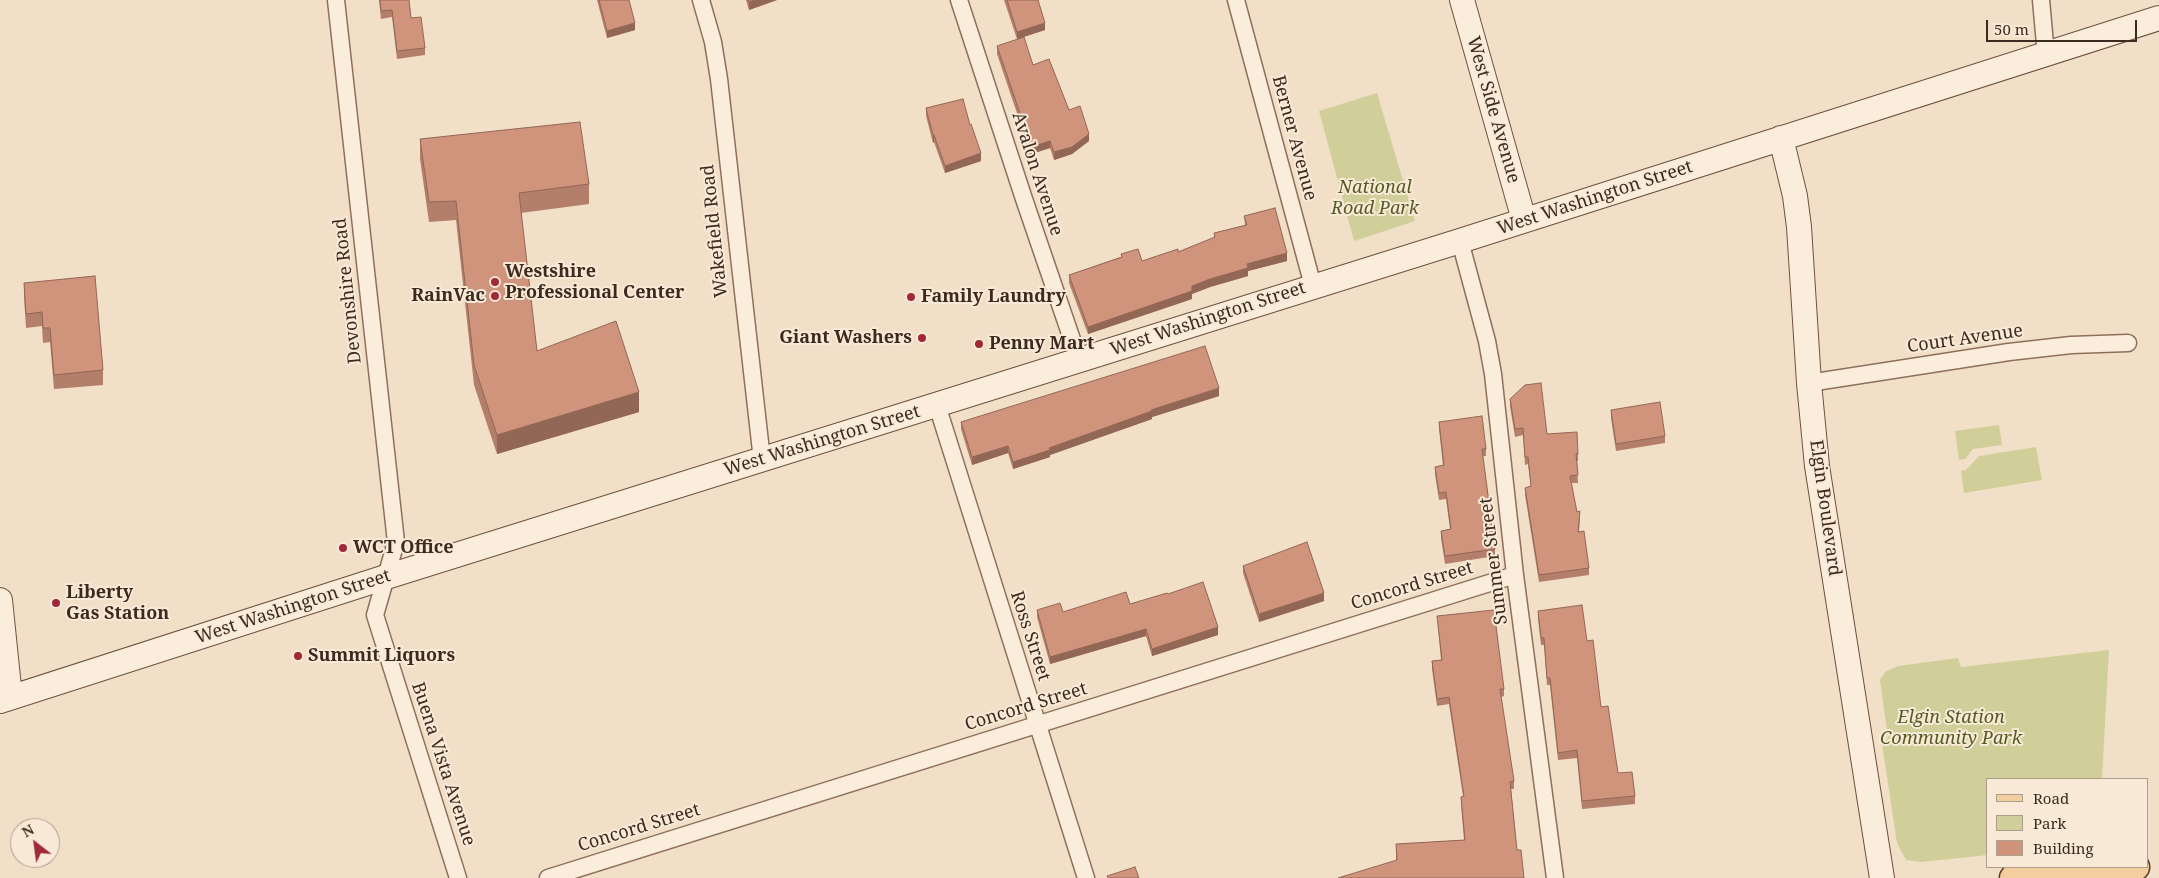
<!DOCTYPE html>
<html>
<head>
<meta charset="utf-8">
<style>
  body { margin:0 }
  #map { position:relative; width:2159px; height:878px; overflow:hidden; background:#f1dfc7; font-family:"Noto Serif",serif }
  canvas { display:block }
  .legend { position:absolute; left:1986px; top:778px; width:162px; height:90px; box-sizing:border-box; background:#f8ead7; border:1px solid #ad9d8d; margin:0; padding:6px 9px; list-style:none; font-size:15px; color:#3d2a1f }
  .legend li { display:flex; align-items:center; gap:10px; height:25px }
  .legend b { width:25px; border:1px solid #ad9d8d }
  .north { position:absolute; left:10px; top:818px; width:50px; height:50px; box-sizing:border-box; background:#f8ead7; border:1px solid #ad9d8d; border-radius:50%; rotate:330deg; font-size:14px; font-weight:700; line-height:20px; text-align:center; color:#3d2a1f }
  .north::after { content:''; display:block; margin:auto; width:18px; height:22px; background:#a02839; clip-path:polygon(50% 0,100% 100%,50% 72%,0 100%) }
  .scale { position:absolute; left:1986px; top:20px; width:151px; height:22px; box-sizing:border-box; border:2px solid #3d2a1f; border-top:0; padding-left:6px; font-size:15px; line-height:18px; white-space:nowrap; color:#3d2a1f; -webkit-text-stroke:4px #f8ead7; paint-order:stroke }
</style>
</head>
<body>
<div id="map">
<canvas width="2159" height="878"></canvas>
<ul class="legend">
<li><b style="height:6px;background:#f4ce9e"></b>Road</li>
<li><b style="height:14px;background:#d0cf9a"></b>Park</li>
<li><b style="height:14px;background:#d0937b"></b>Building</li>
</ul>
<div class="north">N</div>
<div class="scale">50 m</div>
</div>
<script>
const ctx = document.querySelector('canvas').getContext('2d');
ctx.lineJoin = 'round';
function paint(path, color) {
  ctx.fillStyle = color;
  ctx.fill(path, 'evenodd');
}
function poly(rows) {
  const path = new Path2D();
  for (const r of rows) {
    path.moveTo(r[0], r[1]);
    for (let i = 2; i < r.length; i += 2) path.lineTo(r[i], r[i + 1]);
  }
  return path;
}
function strokePath(path, color, width, dash) {
  ctx.strokeStyle = color;
  ctx.lineWidth = width;
  ctx.lineCap = dash ? 'butt' : 'round';
  ctx.setLineDash(dash || []);
  ctx.stroke(path);
}
function label(font, color, halo, rows, align = 'center') {
  ctx.font = font + ' "Noto Serif",serif';
  ctx.lineWidth = 4;
  ctx.setLineDash([]);
  ctx.textBaseline = 'middle';
  ctx.strokeStyle = halo;
  ctx.fillStyle = color;
  for (const [text, x, y, turn = 0] of rows) {
    ctx.save();
    ctx.translate(x, y);
    ctx.rotate((+turn || 0) * Math.PI / 180);
    ctx.textAlign = isNaN(turn) ? turn : align;
    if (halo) ctx.strokeText(text, 0, 0);
    ctx.fillText(text, 0, 0);
    ctx.restore();
  }
}
const green = poly([
  [1377,93,1415,221,1354,241,1319,111],
  [1999,425,2002,445,1973,449,1965,459,1959,460,1955,431],
  [2036,447,2042,480,1964,493,1961,471,1966,470,1979,456],
  [2109,650,2102,779,1988,779,1988,855,1921,862,1906,860,1897,843,1882,744,1888,738,1880,680,1885,672,1898,666,1958,658,1961,667]
]);
const street = poly([
  [336,0,396,542,375,615,458,878],
  [701,0,713,42,719,79,762,460],
  [959,0,1024,199,1079,360],
  [1236,0,1313,286],
  [2041,0,2046,55],
  [1460,241,1487,341,1493,374,1515,575,1555,878],
  [1809,383,2009,352,2071,345,2128,343],
  [937,405,1086,878],
  [548,878,1515,575]
]);
const secondary = poly([
  [1462,0,1524,220],
  [1781,138,1795,196,1799,227,1809,383,1817,466,1882,878],
  [0,600,10,697],
  [0,701,386,577,1460,241,2159,18]
]);
const primary = poly([
  [2013,878,2136,867]
]);
const wall = poly([
  [379,0,409,0,411,18,425,48,425,55,397,59,392,17,381,19],
  [597,0,629,0,635,30,607,38],
  [746,0,777,0,749,10],
  [1004,0,1038,0,1045,30,1017,39],
  [997,46,1033,65,1069,110,1089,141,1072,154,1054,160,1050,148,1028,155,1021,132,1021,125,997,54],
  [926,108,970,125,981,161,945,173,934,142,933,143,926,116],
  [420,139,589,184,589,204,521,213,537,351,639,412,497,454,474,385,456,220,429,222,420,159],
  [1244,216,1287,261,1248,271,1248,276,1210,287,1192,294,1192,299,1088,334,1069,283,1069,275,1121,257,1121,254,1142,261,1178,252,1214,238,1214,233,1245,225],
  [24,283,103,370,103,385,54,389,50,342,43,343,42,326,26,328,24,297],
  [1219,396,1152,417,1152,419,1050,455,1050,457,1013,469,1008,453,972,465,961,429,961,422],
  [1510,399,1547,434,1578,454,1578,461,1577,461,1578,483,1571,483,1577,512,1580,519,1579,532,1589,568,1589,575,1539,582,1525,495,1525,488,1531,487,1528,464,1525,465,1523,435,1515,437,1510,406],
  [1611,410,1665,436,1665,443,1616,451,1611,418],
  [1439,422,1486,449,1486,456,1483,456,1495,549,1495,556,1445,564,1441,538,1441,531,1450,529,1446,499,1439,500,1435,474,1435,467,1443,466,1439,429],
  [1243,566,1324,601,1259,622,1243,573],
  [1168,594,1218,635,1152,656,1146,636,1050,664,1037,617,1037,610,1063,612,1130,604],
  [1538,611,1587,641,1601,707,1618,773,1635,796,1635,804,1582,809,1577,758,1558,760,1550,685,1547,685,1544,645,1541,645,1538,619],
  [1437,616,1504,689,1504,696,1501,697,1514,781,1514,789,1511,789,1517,850,1396,860,1396,844,1464,840,1461,804,1461,797,1463,796,1449,704,1437,706,1432,669,1432,661,1441,660]
]);
const shadedWall = poly([
  [755,0,777,0,749,10,749,2],
  [635,23,635,30,607,38,607,31],
  [1045,23,1045,30,1017,39,1017,32],
  [1089,134,1089,141,1072,154,1054,160,1054,152],
  [933,135,934,135,934,142,933,143],
  [1050,141,1050,148,1028,155,1028,148],
  [981,153,981,161,945,173,945,166],
  [1287,253,1287,261,1248,271,1248,276,1210,287,1192,294,1192,299,1088,334,1088,327,1247,264],
  [1219,388,1219,396,1152,417,1152,419,1050,455,1050,457,1013,469,1013,462,1151,410],
  [639,392,639,412,497,454,497,435],
  [1008,446,1008,453,972,465,972,457],
  [1324,593,1324,601,1259,622,1259,614],
  [1218,627,1218,635,1152,656,1152,649],
  [1146,629,1146,636,1050,664,1050,657]
]);
const building = poly([
  [380,0,409,0,411,18,421,17,425,48,397,51,392,10,381,11,380,0],
  [599,0,629,0,635,23,607,31,599,0],
  [748,0,755,0,749,2,748,0],
  [1007,0,1038,0,1045,23,1017,32,1007,0],
  [1024,37,1033,65,1049,59,1069,110,1080,106,1089,134,1072,147,1054,152,1050,141,1028,148,1021,125,1024,125,997,46,1024,37],
  [963,99,970,125,971,124,981,153,945,166,934,135,933,135,926,108,963,99],
  [580,122,589,184,519,193,537,351,616,321,639,392,497,435,474,365,456,201,429,202,420,139,580,122],
  [1275,208,1287,253,1247,264,1248,268,1210,279,1192,286,1192,291,1088,327,1069,275,1122,257,1121,254,1138,249,1142,261,1178,249,1178,252,1215,237,1214,233,1247,225,1244,216,1275,208],
  [95,276,103,370,54,375,50,328,43,328,42,312,26,314,24,283,95,276],
  [1205,346,1219,388,1151,410,1152,411,1049,448,1050,450,1013,462,1008,446,972,457,961,422,1205,346],
  [1541,383,1547,434,1577,432,1578,454,1576,454,1578,475,1570,476,1577,512,1580,511,1578,532,1584,531,1589,568,1539,575,1525,488,1531,486,1528,457,1525,457,1523,428,1515,429,1510,399,1525,385,1541,383],
  [1660,402,1665,436,1616,444,1611,410,1660,402],
  [1482,416,1486,449,1482,449,1495,549,1445,556,1441,531,1451,529,1446,492,1439,493,1435,467,1444,465,1439,422,1482,416],
  [1307,542,1324,593,1259,614,1243,566,1307,542],
  [1203,582,1218,627,1152,649,1146,629,1050,657,1037,610,1060,603,1063,612,1126,592,1130,604,1167,593,1168,594,1203,582],
  [1582,605,1587,641,1593,640,1601,707,1608,706,1618,773,1632,772,1635,796,1582,801,1577,750,1558,753,1550,678,1547,678,1544,638,1541,638,1538,611,1582,605],
  [1494,610,1504,689,1500,689,1514,781,1510,782,1517,850,1521,850,1524,878,1338,878,1397,860,1396,844,1465,840,1461,797,1464,796,1449,697,1437,699,1432,661,1442,660,1437,616,1494,610],
  [1135,867,1139,878,1108,878,1107,876,1135,867]
]);
const markers = [
  [495,282,5,"#a02839"],
  [495,296,5,"#a02839"],
  [911,297,5,"#a02839"],
  [922,338,5,"#a02839"],
  [979,344,5,"#a02839"],
  [343,548,5,"#a02839"],
  [56,603,5,"#a02839"],
  [298,656,5,"#a02839"]
];
const streetNames = [
  ["West Side Avenue",1493,110,74],
  ["Berner Avenue",1294,138,75],
  ["Avalon Avenue",1037,174,72],
  ["West Washington Street",1595,198,-18],
  ["Wakefield Road",715,231,-96],
  ["Devonshire Road",348,291,-96],
  ["West Washington Street",1208,319,-18],
  ["Court Avenue",1965,339,-8],
  ["West Washington Street",822,441,-17],
  ["Elgin Boulevard",1825,508,82],
  ["Summer Street",1494,561,-97],
  ["Concord Street",1412,586,-17],
  ["West Washington Street",293,607,-18],
  ["Ross Street",1030,636,72],
  ["Concord Street",1026,707,-17],
  ["Buena Vista Avenue",443,764,72],
  ["Concord Street",639,828,-17]
];
const parkNames = [
  ["National",1375,188],
  ["Road Park",1375,209],
  ["Elgin Station",1951,718],
  ["Community Park",1951,739]
];
const poiNames = [
  ["Westshire",505,272],
  ["Professional Center",505,293],
  ["RainVac",485,296,"right"],
  ["Family Laundry",921,297],
  ["Giant Washers",912,338,"right"],
  ["Penny Mart",989,344],
  ["WCT Office",353,548],
  ["Liberty",66,593],
  ["Gas Station",66,614],
  ["Summit Liquors",308,656]
];
paint(green, '#d0cf9a');
strokePath(street, '#8e6f5b', 19);
strokePath(secondary, '#70503e', 26);
strokePath(primary, '#5c3e2f', 29);
strokePath(street, '#fbeddb', 16);
strokePath(secondary, '#fbeddb', 24);
strokePath(primary, '#f4ce9e', 26);
paint(wall, '#b37e6a');
paint(shadedWall, '#926756');
paint(building, '#d0937b');
strokePath(building, '#926756', 1);
for (const [x, y, r, color] of markers) {
  const dot = new Path2D();
  dot.arc(x, y, r, 0, 2 * Math.PI);
  ctx.fillStyle = color;
  ctx.fill(dot);
  strokePath(dot, '#f8ead7', 2);
}
label('18px', '#3d2a1f', '#f8ead7', streetNames);
label('italic 18px', '#555b25', '#f8ead7', parkNames);
label('bold 18px', '#3d2a1f', '#f8ead7', poiNames, 'left');
</script>
</body>
</html>
